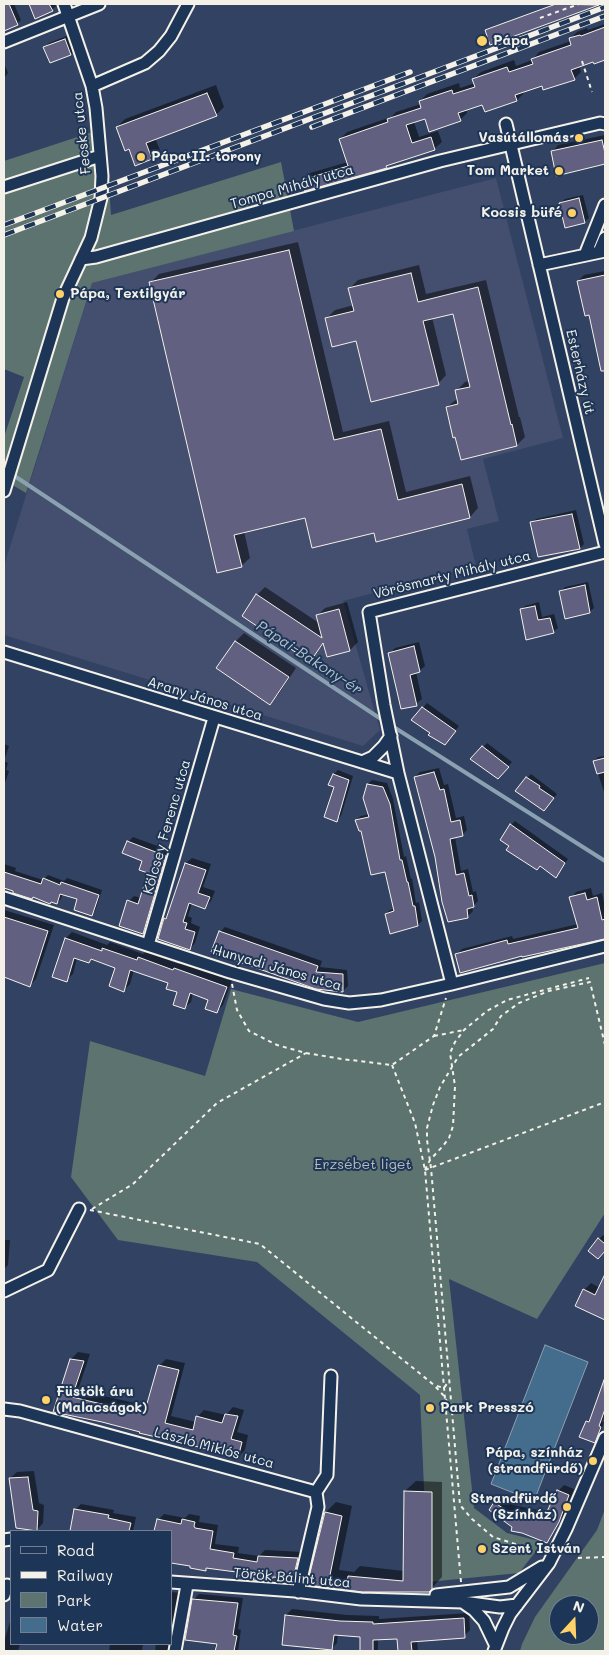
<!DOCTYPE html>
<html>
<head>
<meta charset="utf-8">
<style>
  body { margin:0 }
  #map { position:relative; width:609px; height:1655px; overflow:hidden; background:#324263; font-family:Mali,sans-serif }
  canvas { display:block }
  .frame { position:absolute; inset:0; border:5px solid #f4f1e8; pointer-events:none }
  .legend { position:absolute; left:10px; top:1530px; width:162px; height:115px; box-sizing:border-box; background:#1d3557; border:1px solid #738091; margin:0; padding:6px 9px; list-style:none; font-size:15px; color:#f4f1e8 }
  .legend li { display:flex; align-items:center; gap:10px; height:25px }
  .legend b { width:25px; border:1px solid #738091 }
  .north { position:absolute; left:549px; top:1595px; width:50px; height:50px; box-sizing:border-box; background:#1d3557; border:1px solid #738091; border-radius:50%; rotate:20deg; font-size:14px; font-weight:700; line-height:20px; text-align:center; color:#f4f1e8 }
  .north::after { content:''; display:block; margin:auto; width:18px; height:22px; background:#ffd166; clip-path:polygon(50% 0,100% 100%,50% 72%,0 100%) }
</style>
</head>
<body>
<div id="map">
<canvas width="609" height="1655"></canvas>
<div class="frame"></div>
<ul class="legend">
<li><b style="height:6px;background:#1d3557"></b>Road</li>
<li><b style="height:6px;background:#f4f1e8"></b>Railway</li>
<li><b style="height:14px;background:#5d736f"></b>Park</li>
<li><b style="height:14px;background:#446c8c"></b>Water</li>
</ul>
<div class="north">N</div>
</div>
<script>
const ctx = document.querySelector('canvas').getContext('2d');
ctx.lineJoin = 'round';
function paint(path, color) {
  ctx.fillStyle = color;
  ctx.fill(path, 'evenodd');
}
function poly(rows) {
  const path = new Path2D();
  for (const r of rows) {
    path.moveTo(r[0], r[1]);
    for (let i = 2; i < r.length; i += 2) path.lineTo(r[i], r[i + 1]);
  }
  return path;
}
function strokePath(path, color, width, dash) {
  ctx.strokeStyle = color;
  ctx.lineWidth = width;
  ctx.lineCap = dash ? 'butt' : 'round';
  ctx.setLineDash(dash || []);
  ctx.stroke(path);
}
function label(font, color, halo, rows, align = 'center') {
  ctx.font = font + ' Mali,sans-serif';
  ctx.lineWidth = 4;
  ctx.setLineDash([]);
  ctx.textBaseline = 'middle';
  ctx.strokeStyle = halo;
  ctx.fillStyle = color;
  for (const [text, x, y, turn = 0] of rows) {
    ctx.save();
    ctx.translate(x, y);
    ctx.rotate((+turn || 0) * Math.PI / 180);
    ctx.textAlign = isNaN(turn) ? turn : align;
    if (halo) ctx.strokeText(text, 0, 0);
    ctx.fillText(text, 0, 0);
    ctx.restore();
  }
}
const built = poly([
  [496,178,563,438,483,459,499,521,467,529,476,566,343,601,380,730,363,746,4,635,4,566,92,283]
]);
const green = poly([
  [105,128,111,215,281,162,294,231,92,283,26,493,4,480,4,437,24,377,4,369,4,161],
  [605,963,605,1213,537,1319,449,1279,474,1508,507,1533,543,1542,519,1573,428,1582,420,1395,257,1262,118,1240,71,1177,90,1041,205,1076,231,989,358,1022],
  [605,1509,605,1651,520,1651,522,1644,535,1617,597,1530],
  [559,1605,589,1605,589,1635,559,1635]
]);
const water = poly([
  [545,1345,588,1362,534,1501,491,1484,545,1345]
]);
const shadow = poly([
  [9,4,14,4,21,20,17,24,4,29,4,6],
  [30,4,55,4,56,6,52,10,36,17],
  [555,4,598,4,491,44,486,31,488,29],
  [605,24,605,59,579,66,581,72,574,79,543,84,523,91,524,93,517,100,483,103,466,109,467,113,460,120,426,118,414,122,419,137,438,131,442,142,434,149,388,164,386,167,303,180,310,173,348,162,340,139,347,132,391,117,396,112,421,104,420,101,427,94,459,83,460,88,475,83,473,79,481,72,514,60,516,66,532,60,539,52,571,41,570,39,577,32,587,28,588,30],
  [69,35,75,50,71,54,50,61,45,47,49,43],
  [4,63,8,73,4,78],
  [216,85,224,107,216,115,155,138,160,150,152,158,136,164,129,148,117,127,125,119],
  [605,135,605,163,557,174,552,152,558,145],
  [583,195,589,218,584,222,560,203,565,199],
  [298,242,343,432,389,421,406,492,470,476,478,508,470,517,375,532,305,517,244,531,250,558,241,566,150,283,159,274],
  [419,265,426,294,486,280,519,417,520,417,525,437,517,445,447,407,458,398,456,391,465,382,470,381,454,312,432,317,446,375,438,384,356,339,326,319,335,310,354,305,350,288,358,280],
  [605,271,605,365,590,314,578,281,584,275],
  [576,510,584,544,580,548,539,556,532,523,536,519],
  [588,582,594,608,589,612,561,591,565,587],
  [265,587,319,623,317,616,325,608,347,602,358,642,350,650,328,656,324,643,310,661,243,615,257,595],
  [539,602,542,617,554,614,558,628,553,632,521,610,525,606],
  [244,633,296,668,278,695,269,703,217,668,236,641],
  [419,642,425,666,419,671,416,672,422,699,416,704,390,653,395,648],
  [427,703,459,726,449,739,412,720],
  [487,743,512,762,502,773,472,759],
  [4,744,9,746,4,761,8,763,6,770,9,771,4,786],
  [605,756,605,795,594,761,598,757],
  [439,768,444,785,448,784,456,818,464,816,467,830,462,835,455,837,461,871,468,869,473,892,476,891,478,901,472,907,473,911,468,916,436,857,415,777,420,772],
  [338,770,353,776,341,816,337,820,334,774],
  [531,774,557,794,548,805,527,778],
  [372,780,387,783,393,799,404,857,406,856,411,879,412,878,416,903,419,902,422,921,418,925,386,914,390,910,394,909,386,871,356,820,361,816,370,814,368,784],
  [515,821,568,859,556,876,510,845,511,825],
  [133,837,171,851,148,927,143,932,129,901,134,896,141,898,150,872,144,860,128,842],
  [192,858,211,864,203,887,215,891,211,901,205,907,192,903,188,916,192,918,191,923,200,927,195,943,190,949,165,919,168,915,186,863],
  [4,864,16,868,15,871,43,880,48,875,64,881,67,878,102,890,95,911,91,915,78,898,63,893,61,899,57,903,4,887],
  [591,888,593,896,602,893,605,907,605,937,523,956,456,955,462,949,512,936,513,939,578,924,571,898,576,892],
  [4,910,54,925,36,979,30,985,18,974,4,969],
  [225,927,322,961,320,967,347,970,348,986,343,991,220,932],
  [72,932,107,945,110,942,143,954,146,952,179,964,181,962,232,980,223,1005,217,1011,210,999,193,993,191,1002,184,1008,178,992,170,983,134,970,130,984,124,990,116,967,92,959,89,962,77,958,73,974,66,980,54,976,66,938],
  [603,1235,605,1237,605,1250,598,1258,599,1239],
  [4,1240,10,1240,8,1265,4,1269],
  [605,1281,605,1319,577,1305,584,1290,591,1283,600,1288],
  [78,1352,90,1354,78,1390,148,1406,159,1366,166,1359,185,1363,171,1416,196,1422,197,1417,204,1410,226,1415,233,1407,244,1410,237,1432,248,1435,245,1450,238,1457,76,1414,55,1411,71,1359],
  [605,1381,605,1414,602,1422,604,1422,599,1437,594,1442,587,1422,591,1418],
  [34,1471,39,1503,44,1505,43,1523,37,1530,10,1478,17,1472],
  [416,1481,442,1482,442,1577,429,1591,309,1584,326,1512,336,1502,352,1506,339,1570,354,1572,360,1566,404,1571,405,1491],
  [564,1485,574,1489,564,1514,552,1535,546,1541,522,1532,490,1510,501,1497,513,1505,548,1512,558,1491],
  [81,1504,114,1510,113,1513,136,1517,133,1531,71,1531,75,1510],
  [164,1514,185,1518,189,1514,200,1516,199,1522,218,1525,215,1544,239,1547,238,1553,259,1556,265,1550,303,1552,299,1572,293,1578,276,1576,272,1581,237,1571,208,1567,206,1569,171,1531,155,1531,158,1520],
  [171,1592,181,1593,172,1651,155,1651,156,1644,171,1644],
  [199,1594,243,1598,238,1629,241,1630,238,1651,214,1651,216,1643,193,1600],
  [292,1609,347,1615,379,1616,379,1619,469,1613,470,1630,464,1636,417,1640,418,1651,399,1651,398,1638,378,1639,378,1651,361,1651,362,1636,338,1634,337,1643,331,1649,286,1615],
  [11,1618,11,1644,20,1644,18,1651,4,1651,4,1642],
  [110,1644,143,1644,142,1651,109,1651]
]);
const stream = poly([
  [4,469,384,721],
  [392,726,605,861]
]);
const building = poly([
  [4,4,9,4,18,25,4,31,4,4],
  [29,4,49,4,53,11,35,19,29,4],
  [556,4,599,5,490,45,485,30,556,4],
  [605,27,605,60,594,64,593,62,571,70,575,80,543,90,542,86,515,95,517,101,485,112,482,105,458,113,461,121,429,132,425,119,406,125,412,143,431,137,435,150,386,166,387,168,305,191,302,180,348,166,339,139,388,122,387,119,421,108,419,101,452,90,453,94,475,87,472,79,507,67,509,72,533,64,531,59,571,45,569,38,580,35,581,36,605,27],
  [65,39,71,55,50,63,43,47,65,39],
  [207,93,217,116,146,143,152,159,135,166,129,149,125,151,116,127,207,93],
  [602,140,605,153,605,164,556,176,551,151,602,140],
  [579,198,585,223,565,228,559,203,579,198],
  [289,250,334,440,381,429,398,500,462,484,470,518,376,542,374,533,312,548,305,518,234,535,242,567,217,573,149,282,289,250],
  [411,273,418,302,478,287,511,425,512,424,517,446,461,460,455,437,453,438,446,407,458,404,455,390,470,387,453,314,423,321,439,385,371,402,356,341,332,347,325,318,354,311,348,288,411,273],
  [605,275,605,371,601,371,589,315,585,316,577,281,605,275],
  [572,514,580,549,538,557,530,522,572,514],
  [585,585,590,613,565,619,559,591,585,585],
  [256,594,322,638,316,615,339,609,350,651,327,657,323,643,310,662,242,616,256,594],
  [535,606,538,620,550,618,554,633,526,640,520,609,535,606],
  [235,641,289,677,270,705,216,668,235,641],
  [414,646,420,672,410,675,417,706,401,709,388,653,414,646],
  [422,707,456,731,445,745,428,735,430,733,411,720,422,707],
  [482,746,509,767,498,779,470,759,482,746],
  [605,758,605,772,597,774,593,761,605,758],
  [434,772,440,790,444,789,451,822,460,820,463,836,450,839,456,875,464,873,469,896,472,895,474,907,467,909,468,918,448,922,442,902,435,857,414,777,434,772],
  [333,774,349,780,337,822,324,817,334,787,328,785,333,774],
  [526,777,540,786,539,788,554,798,544,811,515,791,526,777],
  [367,784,383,787,390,804,400,860,402,860,407,882,408,882,413,906,415,906,418,926,390,934,385,914,394,911,385,872,371,875,361,831,359,831,355,820,369,817,363,798,367,784],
  [510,824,565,863,556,878,540,866,537,870,506,850,509,846,500,840,510,824],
  [127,841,166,856,143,934,119,926,127,900,138,904,148,873,139,870,142,861,122,853,127,841],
  [185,863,206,870,198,893,210,897,205,909,189,903,183,922,187,923,185,929,195,932,190,950,158,939,164,918,166,919,185,863],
  [4,872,41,884,43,878,60,885,61,882,99,895,92,916,74,910,77,899,60,894,57,904,51,902,50,904,33,897,32,899,13,893,13,891,4,888,4,872],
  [585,893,587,900,597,897,602,920,605,919,605,939,522,957,522,956,460,973,455,954,507,940,508,944,578,928,569,897,585,893],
  [4,917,48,931,30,987,4,977,4,917],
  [219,931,318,966,316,972,343,974,343,992,316,989,211,952,219,931],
  [65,938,102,951,102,948,137,960,138,957,173,970,174,968,227,987,217,1013,205,1009,208,1000,190,993,185,1009,173,1005,177,992,166,989,168,983,130,970,124,992,109,986,115,968,91,959,89,963,74,958,67,982,52,977,65,938],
  [598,1238,605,1244,605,1251,598,1259,588,1251,598,1238],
  [605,1274,605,1320,575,1306,583,1289,595,1295,605,1274],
  [70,1359,84,1361,72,1397,144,1414,158,1365,179,1370,165,1423,193,1430,196,1416,222,1423,225,1414,238,1416,231,1439,242,1442,238,1458,207,1449,139,1433,140,1432,102,1422,53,1412,70,1359],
  [604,1380,605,1409,599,1426,601,1427,595,1443,579,1437,586,1421,589,1422,604,1380],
  [28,1477,33,1510,38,1511,37,1531,16,1528,9,1478,28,1477],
  [557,1490,569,1495,559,1522,547,1543,522,1533,511,1531,512,1527,489,1510,494,1502,507,1511,544,1518,557,1490],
  [404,1491,432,1492,432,1589,429,1592,362,1592,307,1585,325,1512,342,1516,329,1580,347,1583,348,1576,403,1581,404,1491],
  [74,1509,109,1515,108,1518,131,1523,129,1531,70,1531,74,1509],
  [157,1519,181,1524,182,1519,195,1522,194,1526,195,1528,213,1531,210,1549,234,1553,233,1558,257,1562,258,1556,298,1558,293,1579,273,1577,272,1582,253,1580,254,1578,235,1575,236,1572,206,1568,206,1571,190,1568,190,1566,171,1563,171,1531,154,1531,157,1519],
  [192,1599,238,1603,233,1635,237,1636,234,1651,215,1651,217,1644,185,1640,192,1599],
  [285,1615,340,1621,373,1622,373,1624,464,1618,465,1638,411,1642,412,1651,398,1651,397,1639,373,1640,373,1651,360,1651,360,1637,334,1635,332,1650,282,1645,285,1615]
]);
const path = poly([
  [540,18,579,4],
  [582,61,592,92],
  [232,984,237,1010,249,1031,277,1045,306,1053,342,1059,392,1065,434,1036,446,998],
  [434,1036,464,1030],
  [392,1065,415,1123,425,1170,461,1582],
  [425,1170,430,1160,443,1146,449,1138,453,1126,455,1086,450,1053,455,1042,464,1030,487,1011,507,1000,589,978],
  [425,1170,605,1102],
  [92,1209,133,1184,217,1103,306,1053],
  [90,1210,260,1244,434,1385,444,1396,450,1407],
  [437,1386,444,1388,448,1382],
  [531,1549,493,1537,472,1519,460,1505,431,1168,427,1140,427,1128,433,1105,440,1087,458,1057,493,1029,501,1016,519,1003,549,991,590,982,605,1045],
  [578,1558,605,1557]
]);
const minor = poly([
  [4,42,99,4],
  [92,86,145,63,159,51,171,36,188,4],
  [506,124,605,544],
  [4,187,100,156],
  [599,252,605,238],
  [585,255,605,205],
  [81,259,96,257,440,161,600,123,605,124],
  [539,265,605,251],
  [4,491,63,298,91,238,101,198,102,176,96,108,92,86,64,4],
  [4,652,398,773],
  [362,762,373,757,384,746,391,736],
  [4,898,230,972,324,999,349,1003,381,1000,452,984,605,946],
  [148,945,214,718],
  [452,984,398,773,384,705,369,612,605,552],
  [4,1291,48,1270,79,1209],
  [4,1409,20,1411,316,1492,318,1507,298,1592],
  [316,1492,327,1475,331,1376],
  [4,1540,11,1539],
  [171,1582,295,1591,361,1599,463,1602,500,1607,517,1605],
  [4,1595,7,1585],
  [436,1595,509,1587,542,1567],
  [464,1603,474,1610,484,1621,496,1646],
  [175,1651,187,1585],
  [494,1651,503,1628,510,1614,549,1563,566,1529,605,1438]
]);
const rail = poly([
  [312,127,605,16],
  [4,225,410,72],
  [4,235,605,7]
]);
const markers = [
  [482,41,6,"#ffd166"],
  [579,138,5,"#ffd166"],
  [141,157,5,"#ffd166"],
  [559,171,5,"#ffd166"],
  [572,213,5,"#ffd166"],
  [60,294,5,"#ffd166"],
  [46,1400,5,"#ffd166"],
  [430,1408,5,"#ffd166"],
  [593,1461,5,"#ffd166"],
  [567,1507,5,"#ffd166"],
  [482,1549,5,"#ffd166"]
];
const poiNames = [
  ["Pápa",493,41],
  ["Vasútállomás",569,138,"right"],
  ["Pápa II. torony",151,157],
  ["Tom Market",549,171,"right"],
  ["Kocsis büfé",562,213,"right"],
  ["Pápa, Textilgyár",70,294],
  ["Füstölt áru",56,1392],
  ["(Malacságok)",56,1408],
  ["Park Presszó",440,1408],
  ["Pápa, színház",583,1453,"right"],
  ["(strandfürdő)",583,1469,"right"],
  ["Strandfürdő",557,1499,"right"],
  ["(Színház)",557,1515,"right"],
  ["Szent István",492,1549]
];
const streetNames = [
  ["Fecske utca",82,133,-96],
  ["Tompa Mihály utca",292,187,-16],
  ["Esterházy út",580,372,77],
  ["Vörösmarty Mihály utca",452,575,-14],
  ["Arany János utca",205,699,17],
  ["Kölcsey Ferenc utca",167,827,-74],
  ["Hunyadi János utca",277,968,16],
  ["László Miklós utca",214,1448,15],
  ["Török Bálint utca",292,1578,5]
];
const parkNames = [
  ["Erzsébet liget",363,1165]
];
const waterNames = [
  ["Pápai-Bakony-ér",309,658,33]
];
paint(built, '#444e6e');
paint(green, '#5d736f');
paint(water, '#446c8c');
strokePath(water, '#8aa1b1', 1);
paint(shadow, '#0007');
strokePath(stream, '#8aa1b1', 4);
paint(building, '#626080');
strokePath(building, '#f4f1e8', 1);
strokePath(minor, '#f4f1e8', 15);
strokePath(path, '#f4f1e8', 2, [4, 4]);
strokePath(minor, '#1d3557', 11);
strokePath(rail, '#f4f1e8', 5.5);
strokePath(rail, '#1d3557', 4, [11]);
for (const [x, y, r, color] of markers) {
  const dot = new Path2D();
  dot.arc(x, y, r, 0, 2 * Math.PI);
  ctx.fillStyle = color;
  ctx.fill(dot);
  strokePath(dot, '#1d3557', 2);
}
label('bold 14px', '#f4f1e8', '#1d3557', poiNames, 'left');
label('14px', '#f4f1e8', '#1d3557', streetNames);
label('14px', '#b8bfb8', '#1d3557', parkNames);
label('italic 15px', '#b6c2c8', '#1d3557', waterNames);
</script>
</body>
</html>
